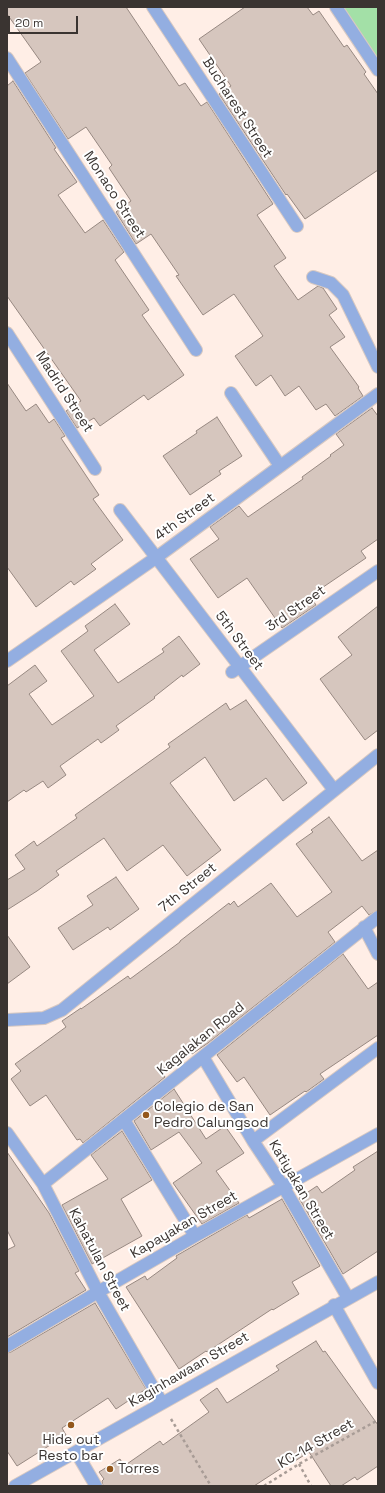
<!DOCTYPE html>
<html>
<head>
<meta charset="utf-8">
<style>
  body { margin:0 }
  #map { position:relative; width:385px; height:1493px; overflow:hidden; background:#ffeee6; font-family:"Space Grotesk",sans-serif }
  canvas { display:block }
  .frame { position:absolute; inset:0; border:8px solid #3a3431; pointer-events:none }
  .scale { position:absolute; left:8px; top:16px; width:70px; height:18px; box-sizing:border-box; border:2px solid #3a3431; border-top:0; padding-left:5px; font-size:12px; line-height:14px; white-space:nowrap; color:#3a3431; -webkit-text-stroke:3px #fff; paint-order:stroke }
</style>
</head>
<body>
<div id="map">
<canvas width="385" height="1493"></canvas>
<div class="frame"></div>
<div class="scale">20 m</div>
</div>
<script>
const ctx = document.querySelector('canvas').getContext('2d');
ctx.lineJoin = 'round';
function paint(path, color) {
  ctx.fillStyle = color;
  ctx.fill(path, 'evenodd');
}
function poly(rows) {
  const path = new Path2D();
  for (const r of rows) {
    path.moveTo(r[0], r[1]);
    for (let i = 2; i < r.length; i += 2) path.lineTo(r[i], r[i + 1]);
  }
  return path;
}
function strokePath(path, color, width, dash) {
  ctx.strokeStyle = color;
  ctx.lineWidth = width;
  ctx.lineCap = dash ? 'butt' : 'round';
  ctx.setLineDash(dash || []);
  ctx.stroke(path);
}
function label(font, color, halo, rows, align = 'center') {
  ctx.font = font + ' "Space Grotesk",sans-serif';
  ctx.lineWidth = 4;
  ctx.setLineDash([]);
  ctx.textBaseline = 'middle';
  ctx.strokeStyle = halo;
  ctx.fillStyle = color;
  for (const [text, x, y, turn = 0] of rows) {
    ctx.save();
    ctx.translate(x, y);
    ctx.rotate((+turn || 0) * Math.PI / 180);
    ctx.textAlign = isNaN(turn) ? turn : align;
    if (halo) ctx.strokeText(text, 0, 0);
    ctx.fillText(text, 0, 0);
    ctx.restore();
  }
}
const green = poly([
  [341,7,378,7,378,64]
]);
const building = poly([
  [7,7,126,7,179,86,185,83,201,106,207,102,273,204,257,215,286,258,274,266,298,300,318,286,323,288,337,309,329,315,345,337,330,347,359,387,358,388,363,396,335,416,326,404,316,410,299,386,285,396,271,375,256,386,235,356,263,336,234,294,203,315,176,276,179,275,151,234,136,244,116,212,131,201,109,168,112,165,86,127,68,139,25,73,41,62,7,14,7,7],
  [245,7,307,7,313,15,319,11,344,47,347,45,366,72,364,74,378,94,378,170,305,219,287,194,286,195,219,94,231,86,199,39,245,7],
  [13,81,56,148,54,149,77,182,58,195,85,233,103,220,124,252,115,260,149,310,142,315,184,375,148,400,144,395,100,426,94,418,77,428,66,411,81,401,7,296,7,86,13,81],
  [7,383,26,411,36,404,49,423,54,419,65,436,61,438,99,495,93,499,123,540,91,564,96,569,74,585,71,581,36,607,7,567,7,383],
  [372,408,378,416,378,539,361,551,366,558,310,596,316,605,282,628,247,578,218,598,190,559,219,539,210,527,239,506,248,517,303,479,302,477,331,456,330,455,344,445,336,434,372,408],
  [217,417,242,456,219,471,221,474,190,495,163,456,197,433,196,431,217,417],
  [115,604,130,624,94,650,118,683,164,652,162,649,179,636,200,664,183,677,182,675,154,697,155,698,116,726,119,730,101,743,98,739,60,766,66,775,48,788,43,781,26,792,24,790,7,802,7,686,35,665,47,681,29,694,52,725,94,696,61,651,88,631,85,626,115,604],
  [378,606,378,730,365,740,320,679,352,655,338,637,378,606],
  [246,700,307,783,283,801,266,778,234,801,205,757,170,783,221,850,187,876,163,845,127,871,104,838,56,871,59,875,37,891,7,910,7,880,25,869,15,855,34,841,37,846,77,818,75,815,170,747,168,744,226,703,230,710,246,700],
  [329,817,362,861,378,850,378,910,369,915,362,906,328,932,335,942,208,1043,192,1054,189,1050,161,1070,165,1077,83,1143,80,1139,77,1140,46,1095,30,1106,11,1079,21,1071,15,1064,66,1027,62,1021,81,1008,81,1009,128,976,130,979,180,942,180,941,229,903,230,905,234,901,238,907,271,883,297,917,332,892,296,844,313,832,311,830,329,817],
  [116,877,139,909,110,930,108,927,73,950,58,928,93,905,87,896,116,877],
  [7,935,30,967,7,984,7,935],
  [343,954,368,989,378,982,378,1035,320,1074,324,1079,306,1092,305,1091,270,1115,244,1077,237,1082,217,1055,343,954],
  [174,1089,206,1139,225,1126,244,1153,216,1171,239,1203,202,1224,173,1183,202,1163,179,1132,151,1150,134,1121,174,1089],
  [122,1131,152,1180,121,1199,142,1236,92,1264,62,1205,108,1179,91,1155,122,1131],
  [378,1151,378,1251,343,1274,299,1198,317,1186,322,1193,355,1170,353,1167,378,1151],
  [7,1152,49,1213,79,1271,75,1273,86,1290,7,1337,7,1250,15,1246,7,1230,7,1152],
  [282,1199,320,1266,292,1282,299,1294,273,1310,272,1309,207,1352,206,1351,179,1369,126,1287,145,1276,147,1280,177,1258,176,1256,247,1215,249,1218,282,1199],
  [95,1303,146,1389,116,1409,108,1398,62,1428,66,1435,17,1466,7,1451,7,1353,11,1352,95,1303],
  [316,1341,323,1352,325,1351,378,1425,378,1466,357,1480,355,1477,341,1486,331,1486,309,1452,295,1461,294,1460,254,1486,103,1486,102,1481,104,1479,99,1472,120,1459,124,1466,160,1441,163,1445,209,1412,200,1400,217,1388,227,1403,279,1370,276,1366,316,1341]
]);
const path = poly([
  [171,1419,211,1486],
  [299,1464,311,1486],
  [264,1486,299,1464,378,1420]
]);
const minor = poly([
  [153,7,297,226],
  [336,7,378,70],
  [7,58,196,350],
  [313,277,331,283,343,295,378,367],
  [7,333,95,469],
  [231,393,280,466],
  [120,510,334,790],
  [7,661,157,557,378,394],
  [232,672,378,571],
  [364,927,378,954],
  [7,1020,44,1018,62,1010,378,755],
  [203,1057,253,1141,283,1186,348,1298],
  [124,1120,195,1236],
  [7,1133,43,1184,98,1292,162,1403],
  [253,1141,378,1048],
  [43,1184,378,917],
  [334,1305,378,1383],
  [7,1346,98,1292,195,1236,378,1134],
  [76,1452,96,1486],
  [15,1486,378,1282]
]);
const markers = [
  [146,1115,4,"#94571b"],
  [71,1425,4,"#94571b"],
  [110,1469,4,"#94571b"]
];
const streetNames = [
  ["Bucharest Street",237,108,57],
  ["Monaco Street",114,195,57],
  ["Madrid Street",64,392,57],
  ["4th Street",185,517,-36],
  ["3rd Street",296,609,-35],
  ["5th Street",239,641,53],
  ["7th Street",188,888,-39],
  ["Kagalakan Road",201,1039,-39],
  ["Katiyakan Street",301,1190,59],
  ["Kapayakan Street",184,1225,-30],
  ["Kahatulan Street",99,1260,62],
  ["Kaginhawaan Street",189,1370,-30],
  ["KC-14 Street",316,1444,-30]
];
const poiNames = [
  ["Colegio de San",154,1107],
  ["Pedro Calungsod",154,1123],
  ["Hide out",71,1440,"center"],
  ["Resto bar",71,1456,"center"],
  ["Torres",118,1469]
];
paint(green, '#a3e0a7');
paint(building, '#d6c6be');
strokePath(building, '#978881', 1);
strokePath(minor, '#d8c9c2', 14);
strokePath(path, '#a89c96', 2.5, [3, 3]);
strokePath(minor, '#93aee1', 12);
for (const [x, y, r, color] of markers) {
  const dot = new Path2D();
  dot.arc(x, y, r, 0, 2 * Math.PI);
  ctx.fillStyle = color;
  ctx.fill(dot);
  strokePath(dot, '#fff', 1.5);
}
label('14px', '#3a3431', '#fff', streetNames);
label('14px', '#3a3431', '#fff', poiNames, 'left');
</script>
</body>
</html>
